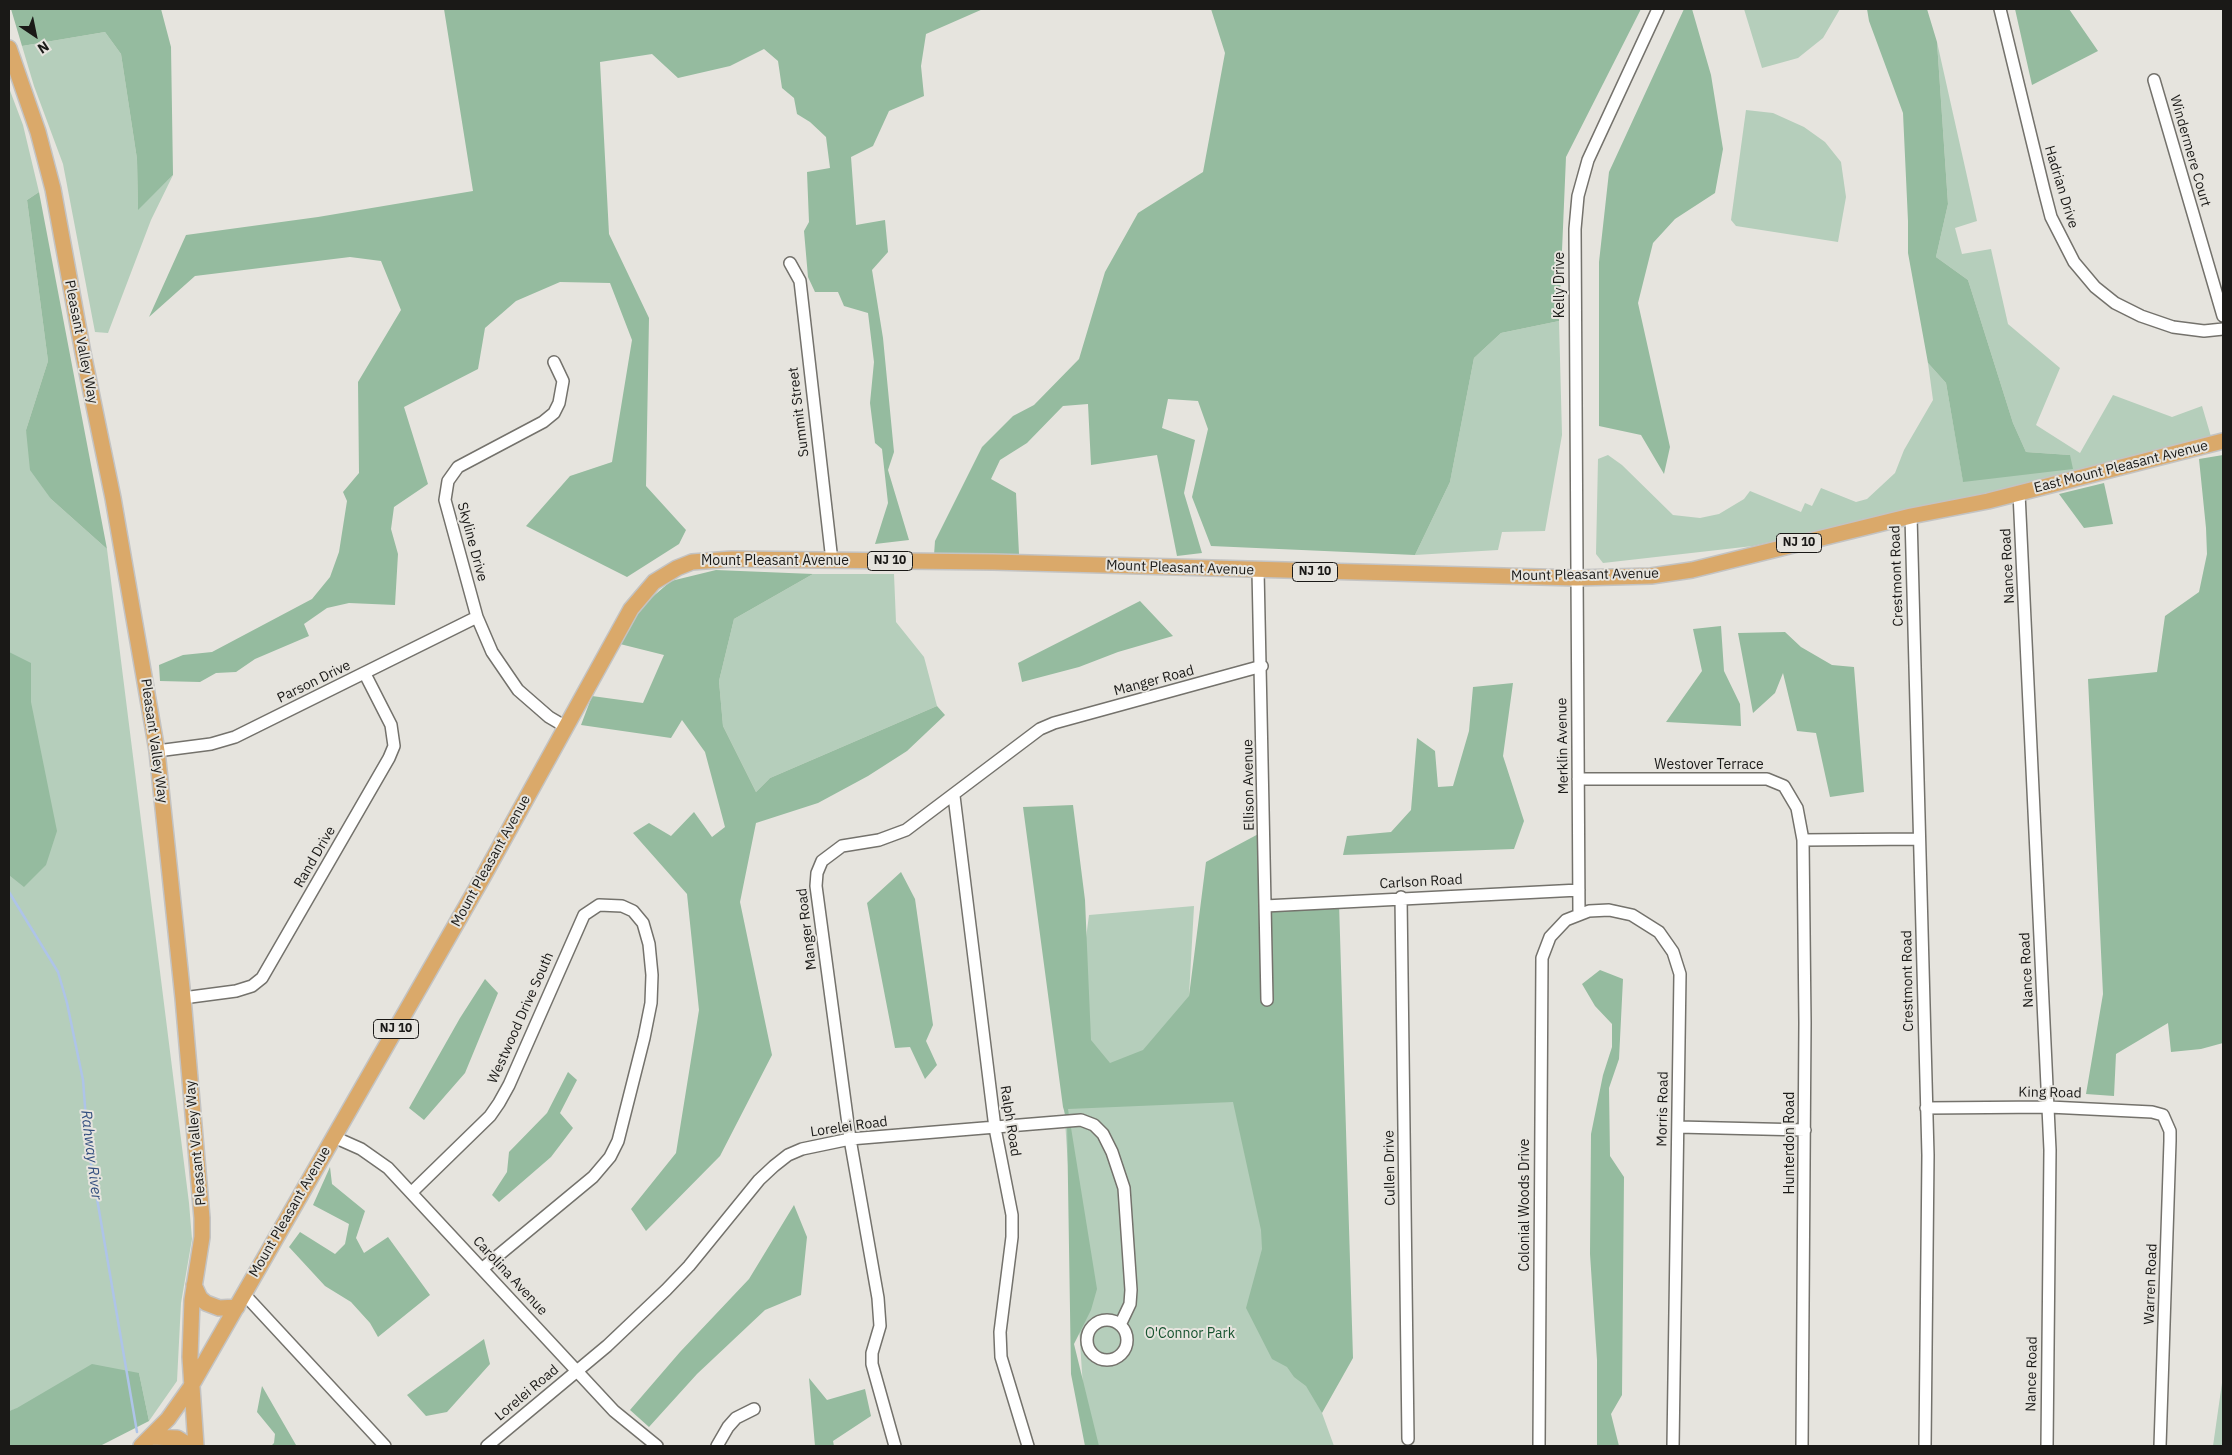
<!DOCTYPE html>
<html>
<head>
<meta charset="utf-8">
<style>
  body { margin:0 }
  #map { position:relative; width:2232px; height:1455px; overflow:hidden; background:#e6e4de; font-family:"IBM Plex Sans",sans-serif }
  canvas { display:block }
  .frame { position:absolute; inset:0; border:10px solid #1a1917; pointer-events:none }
  .north { position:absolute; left:10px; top:10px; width:50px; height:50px; -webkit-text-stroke:4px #e6e4de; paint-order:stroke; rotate:146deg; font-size:14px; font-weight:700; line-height:20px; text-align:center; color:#1a1917 }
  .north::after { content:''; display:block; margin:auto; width:18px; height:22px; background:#1a1917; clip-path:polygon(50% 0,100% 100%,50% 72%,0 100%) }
</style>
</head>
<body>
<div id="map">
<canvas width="2232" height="1455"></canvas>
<div class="frame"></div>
<div class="north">N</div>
</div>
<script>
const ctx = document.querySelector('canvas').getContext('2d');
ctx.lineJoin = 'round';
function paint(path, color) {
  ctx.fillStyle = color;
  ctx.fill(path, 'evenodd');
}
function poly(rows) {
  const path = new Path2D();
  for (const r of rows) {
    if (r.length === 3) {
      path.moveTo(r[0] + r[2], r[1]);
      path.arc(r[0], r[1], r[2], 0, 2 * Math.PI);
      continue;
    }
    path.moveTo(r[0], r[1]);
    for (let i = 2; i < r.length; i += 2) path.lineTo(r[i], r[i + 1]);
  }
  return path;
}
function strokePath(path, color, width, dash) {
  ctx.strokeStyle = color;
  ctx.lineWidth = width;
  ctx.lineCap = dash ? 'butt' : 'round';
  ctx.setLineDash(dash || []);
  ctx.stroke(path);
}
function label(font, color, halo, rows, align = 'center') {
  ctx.font = font + ' "IBM Plex Sans",sans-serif';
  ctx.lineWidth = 4;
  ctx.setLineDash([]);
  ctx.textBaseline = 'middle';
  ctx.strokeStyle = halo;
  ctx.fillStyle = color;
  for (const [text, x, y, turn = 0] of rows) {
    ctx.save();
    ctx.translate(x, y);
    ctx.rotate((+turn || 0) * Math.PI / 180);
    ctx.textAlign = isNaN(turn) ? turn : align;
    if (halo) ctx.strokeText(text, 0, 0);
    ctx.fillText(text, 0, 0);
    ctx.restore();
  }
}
const green = poly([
  [1744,9,1840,9,1823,38,1798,58,1762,68],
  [105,32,121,54,137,159,138,209,173,175,151,220,108,333,95,332,63,164,34,86,22,46],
  [1937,42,1977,221,1955,228,1962,254,1991,249,2008,324,2060,368,2036,425,2080,453,2113,395,2172,417,2202,406,2212,440,2070,477,1962,498,1753,546,1603,563,1596,554,1598,459,1608,455,1622,465,1673,515,1700,518,1719,514,1744,499,1750,491,1801,512,1805,503,1812,506,1821,488,1856,502,1867,499,1895,473,1904,450,1933,400,1928,363,1946,383,1963,481,2070,455,2026,452,2013,423,1968,280,1936,257,1948,204],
  [9,88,23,125,39,192,27,200,48,361,26,430,51,499,107,549,189,1203,192,1239,181,1303,177,1381,149,1421,139,1373,9,1411],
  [1746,110,1773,113,1804,127,1825,142,1841,162,1846,197,1838,242,1736,226,1731,220],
  [1559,321,1562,435,1545,531,1502,532,1498,550,1415,555,1450,482,1474,358,1501,333],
  [813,574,894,574,896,622,924,657,937,706,770,778,756,792,723,726,719,681,734,619],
  [1194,906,1189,996,1247,1080,1322,1413,1334,1446,1087,1446,1064,1106,1089,915],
  [2222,1383,2223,1446,2213,1446]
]);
const forest = poly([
  [11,9,161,9,171,47,173,175,138,210,137,159,121,54,105,32,22,46],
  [444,9,983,9,926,34,921,66,924,96,889,111,873,146,851,157,856,225,885,220,888,252,872,270,883,338,894,452,888,470,909,540,875,544,888,503,882,449,875,443,870,403,874,362,868,313,844,306,838,292,815,292,808,277,804,231,809,222,807,172,830,168,826,137,810,122,797,114,794,98,782,88,778,61,764,49,730,66,678,78,652,54,600,62,609,234,649,318,646,486,686,530,679,544,627,577,526,526,570,476,612,462,632,340,610,283,560,282,516,301,485,328,478,369,404,407,428,484,394,507,391,529,398,554,395,605,349,603,327,608,304,624,309,636,255,659,236,672,216,673,200,682,160,681,159,665,183,655,212,652,312,599,330,577,339,552,347,501,343,492,359,473,358,382,401,310,381,261,350,257,195,276,149,317,186,235,318,217,473,191],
  [1211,9,1641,9,1566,157,1559,321,1501,333,1474,358,1450,482,1415,555,1211,546,1192,497,1208,429,1198,401,1168,399,1162,428,1195,440,1184,493,1202,553,1177,556,1157,455,1091,465,1088,404,1063,406,1027,443,1000,460,991,479,1016,493,1019,554,934,555,935,541,982,447,1013,416,1034,405,1079,359,1105,272,1138,213,1203,172,1225,53],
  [1684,9,1692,9,1711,75,1723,149,1715,193,1675,219,1653,243,1638,303,1670,447,1664,474,1641,435,1599,426,1599,262,1609,172],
  [1867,9,1927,9,1937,42,1948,204,1936,257,1968,280,2013,423,2026,452,2070,455,2073,469,1963,482,1946,383,1928,363,1908,253,1908,221,1903,113,1869,21],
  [2015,9,2069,9,2098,51,2032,85],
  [39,192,107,549,51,499,30,470,26,430,48,361,27,200],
  [2223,455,2223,1043,2201,1049,2171,1052,2168,1023,2116,1054,2114,1096,2086,1094,2103,994,2088,679,2157,672,2165,616,2199,592,2207,554,2206,528,2199,459],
  [2104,483,2113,524,2084,528,2059,494],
  [716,570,813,574,734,619,719,681,723,726,756,792,770,778,937,706,945,715,907,751,868,776,818,803,756,823,740,902,772,1055,720,1156,646,1231,631,1209,676,1153,699,1010,687,894,633,833,649,823,671,836,694,812,712,837,725,827,705,752,682,720,671,738,581,725,592,696,643,703,664,655,620,644,643,605,671,581],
  [1140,601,1173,636,1118,652,1079,667,1022,682,1018,663],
  [1721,626,1724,671,1740,704,1741,726,1666,722,1702,671,1693,629],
  [1785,632,1801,647,1832,665,1854,667,1864,792,1830,797,1816,733,1797,731,1783,673,1775,693,1753,713,1738,633],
  [9,652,31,663,31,702,57,831,46,865,24,887,9,875],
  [1513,683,1503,756,1524,821,1514,849,1343,855,1347,836,1391,832,1411,810,1417,738,1435,751,1438,787,1453,786,1469,731,1473,687],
  [1073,805,1085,900,1091,1040,1110,1063,1143,1050,1189,996,1206,862,1264,831,1265,906,1339,903,1353,1358,1322,1413,1306,1386,1294,1377,1287,1367,1272,1359,1246,1308,1262,1249,1261,1230,1233,1102,1068,1109,1097,1289,1091,1310,1074,1344,1099,1446,1085,1446,1071,1374,1067,1120,1063,1107,1023,807],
  [901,872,915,899,933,1025,926,1041,937,1065,925,1079,910,1047,895,1048,867,903],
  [1600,970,1623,979,1619,1059,1609,1088,1610,1156,1624,1177,1622,1395,1611,1414,1619,1446,1597,1446,1597,1360,1590,1254,1591,1134,1603,1075,1612,1047,1612,1024,1595,1006,1582,984],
  [485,979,498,993,465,1073,424,1120,409,1108,460,1018],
  [568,1072,577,1080,560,1113,573,1128,551,1157,499,1202,492,1195,507,1172,509,1152,547,1113],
  [330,1167,332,1184,365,1211,356,1238,364,1253,388,1237,430,1295,378,1337,370,1323,351,1302,325,1286,289,1247,300,1232,335,1254,345,1244,349,1224,313,1205],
  [794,1205,807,1237,801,1295,765,1310,697,1374,649,1427,630,1410,680,1352,749,1279],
  [484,1339,490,1364,447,1412,426,1416,407,1395],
  [92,1364,139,1373,149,1421,100,1446,9,1446,9,1411,17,1408],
  [809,1378,827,1400,865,1389,871,1416,833,1441,834,1446,815,1446],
  [262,1386,296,1445,297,1446,271,1446,274,1443,275,1434,257,1412]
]);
const stream = poly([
  [9,892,58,972,67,1003,83,1080,88,1146,137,1432]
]);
const minor = poly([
  [2000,9,2044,190,2051,217,2074,262,2095,287,2115,303,2141,316,2173,327,2204,331,2223,329],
  [2154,80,2223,316],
  [790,263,800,281,832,561],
  [554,362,563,381,559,403,554,413,543,422,458,467,448,481,445,500,477,617,492,652,518,690,549,717,566,727],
  [2019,493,2050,1150,2047,1446],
  [1911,516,1928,1155,1925,1446],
  [1258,570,1267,1000],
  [157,751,211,744,235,737,477,617],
  [1578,779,1767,779,1784,786,1797,808,1803,840,1805,1023,1802,1446],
  [954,796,995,1128,1012,1215,1012,1237,1000,1332,1001,1357,1028,1446],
  [1803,840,1919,839],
  [1401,897,1408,1439],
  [1265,906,1579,890],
  [1579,913,1575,229,1578,196,1588,160,1658,9],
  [183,998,236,991,252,986,262,978,389,758,394,746,391,725,365,674],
  [1926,1108,2049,1107,2152,1112,2163,1115,2170,1131,2170,1141,2160,1446],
  [1678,1127,1805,1130],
  [334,1137,361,1149,388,1168,614,1411,657,1446],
  [412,1192,490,1116,499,1103,509,1085,584,915,599,905,622,906,633,911,643,923,649,944,652,975,651,1003,644,1038,618,1141,610,1157,593,1177,483,1268],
  [244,1294,385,1446],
  [1107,1340,20],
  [487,1446,607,1346,666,1290,689,1266,759,1180,774,1166,788,1155,802,1149,850,1139,1081,1120,1094,1125,1103,1134,1112,1152,1124,1188,1131,1290,1130,1304,1120,1325],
  [717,1446,728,1427,736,1418,754,1409],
  [895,1446,872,1364,872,1353,880,1326,878,1298,850,1139,816,886,817,873,822,861,842,846,879,840,906,830,1040,729,1054,723,1262,666],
  [1539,1446,1542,958,1550,937,1566,920,1589,911,1609,910,1632,915,1659,932,1673,952,1680,974,1673,1446]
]);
const major = poly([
  [9,48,38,132,53,189,83,353,113,498,157,751,183,998,202,1218,202,1237,192,1300,190,1357,196,1446],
  [194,1285,200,1298,206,1303,219,1308,237,1307],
  [151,1437,177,1438,190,1446],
  [141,1446,168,1419,190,1388,483,877,631,609,654,582,677,568,692,562,732,559,993,562,1576,578,1651,576,1692,570,1911,516,1988,501,2223,441]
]);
const shields = [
  [1799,543,45],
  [890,561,45],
  [1315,572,45],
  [396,1029,45]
];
const shieldNames = [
  ["NJ 10",1799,543],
  ["NJ 10",890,561],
  ["NJ 10",1315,572],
  ["NJ 10",396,1029]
];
const streetNames = [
  ["Windermere Court",2190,151,74],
  ["Hadrian Drive",2061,187,73],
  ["Kelly Drive",1560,285,-90],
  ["Pleasant Valley Way",81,342,79],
  ["Summit Street",799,412,-97],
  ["East Mount Pleasant Avenue",2121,467,-14],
  ["Skyline Drive",472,542,75],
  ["Mount Pleasant Avenue",775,561],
  ["Nance Road",2008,566,-93],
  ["Mount Pleasant Avenue",1180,568,2],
  ["Mount Pleasant Avenue",1585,575,-1],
  ["Crestmont Road",1897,576,-92],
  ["Manger Road",1154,681,-15],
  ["Parson Drive",314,682,-26],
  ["Pleasant Valley Way",154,741,82],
  ["Merklin Avenue",1563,746,-91],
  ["Westover Terrace",1709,765],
  ["Ellison Avenue",1249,785,-91],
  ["Rand Drive",315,857,-60],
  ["Mount Pleasant Avenue",491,861,-61],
  ["Carlson Road",1421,882,-3],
  ["Manger Road",807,929,-97],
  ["Nance Road",2027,970,-93],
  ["Crestmont Road",1908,981,-91],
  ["Westwood Drive South",521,1018,-66],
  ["King Road",2050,1093,1],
  ["Morris Road",1663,1109,-89],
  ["Ralph Road",1010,1121,81],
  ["Lorelei Road",849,1127,-8],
  ["Pleasant Valley Way",196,1143,-95],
  ["Hunterdon Road",1790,1143,-90],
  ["Cullen Drive",1390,1168,-91],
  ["Colonial Woods Drive",1525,1205,-90],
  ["Mount Pleasant Avenue",290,1212,-60],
  ["Carolina Avenue",510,1276,47],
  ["Warren Road",2151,1284,-88],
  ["Nance Road",2032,1374,-89],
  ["Lorelei Road",527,1393,-40]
];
const parkNames = [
  ["O'Connor Park",1190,1334]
];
const waterNames = [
  ["Rahway River",91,1155,83]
];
paint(green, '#b5cebb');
paint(forest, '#95bb9f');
strokePath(stream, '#aec4e8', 2.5);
strokePath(minor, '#74726c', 14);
strokePath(major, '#c3c3c3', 18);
strokePath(minor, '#fff', 11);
strokePath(major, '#daa96a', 15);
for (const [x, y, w] of shields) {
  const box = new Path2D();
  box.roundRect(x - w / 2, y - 9.5, w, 19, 4);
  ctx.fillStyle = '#e6e4de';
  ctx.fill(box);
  strokePath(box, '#1a1917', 1);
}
label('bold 12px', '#1a1917', null, shieldNames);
label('14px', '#1a1917', '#e6e4de', streetNames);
label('14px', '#17532f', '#e6e4de', parkNames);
label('italic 15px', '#344f7f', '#e6e4de', waterNames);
</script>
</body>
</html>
